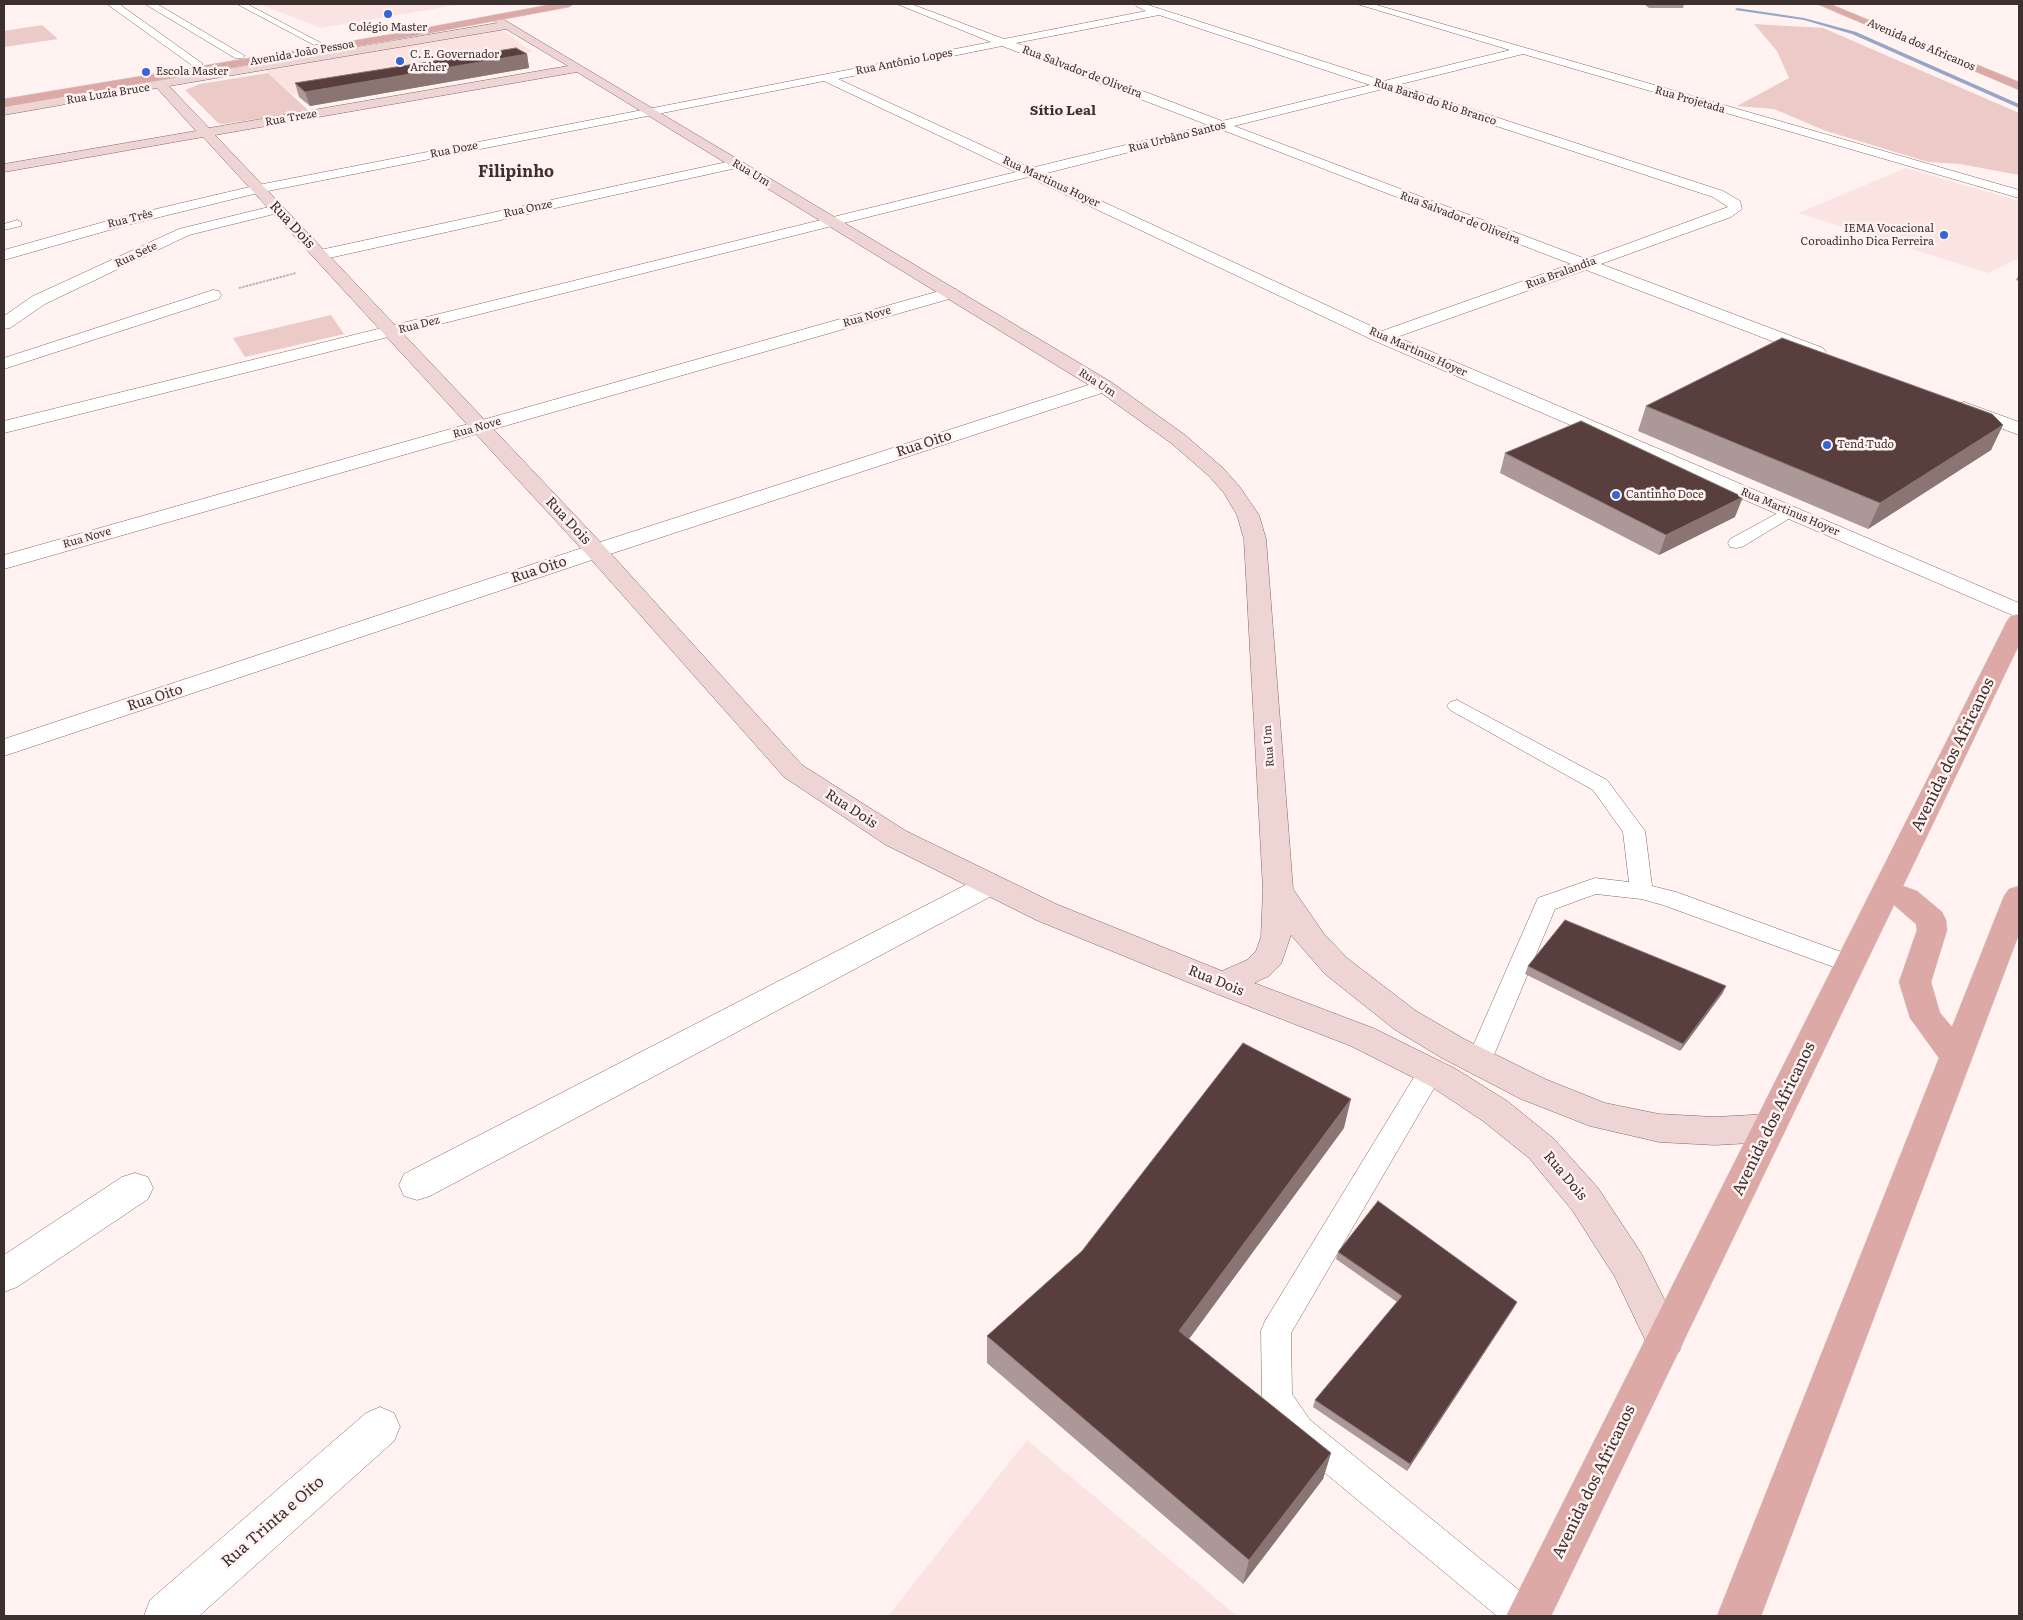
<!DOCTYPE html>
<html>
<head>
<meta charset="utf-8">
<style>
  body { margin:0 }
  #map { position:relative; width:2023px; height:1620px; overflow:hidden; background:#fff2f1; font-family:Literata,serif }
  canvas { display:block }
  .frame { position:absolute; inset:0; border:5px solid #3c302f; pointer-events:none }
</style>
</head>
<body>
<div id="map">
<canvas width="2023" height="1620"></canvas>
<div class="frame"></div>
</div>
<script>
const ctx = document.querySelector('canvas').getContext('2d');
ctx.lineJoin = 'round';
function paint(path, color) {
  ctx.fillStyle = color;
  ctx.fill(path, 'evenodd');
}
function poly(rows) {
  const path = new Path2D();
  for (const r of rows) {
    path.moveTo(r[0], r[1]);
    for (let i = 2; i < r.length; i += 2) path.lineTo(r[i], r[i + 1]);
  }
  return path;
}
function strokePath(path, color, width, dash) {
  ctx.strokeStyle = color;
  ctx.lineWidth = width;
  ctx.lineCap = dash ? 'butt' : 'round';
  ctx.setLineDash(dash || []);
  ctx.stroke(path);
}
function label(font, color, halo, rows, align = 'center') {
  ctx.font = font + ' Literata,serif';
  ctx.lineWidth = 5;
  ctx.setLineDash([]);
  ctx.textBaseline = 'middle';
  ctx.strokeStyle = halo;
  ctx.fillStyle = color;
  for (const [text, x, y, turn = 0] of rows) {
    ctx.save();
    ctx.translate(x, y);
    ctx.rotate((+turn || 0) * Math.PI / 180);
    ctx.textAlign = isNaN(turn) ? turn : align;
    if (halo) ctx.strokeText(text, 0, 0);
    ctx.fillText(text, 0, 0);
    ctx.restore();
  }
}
const built = poly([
  [259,4,462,4,321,28],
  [501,29,533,52,293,95,265,70],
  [1906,168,2019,201,2019,258,1988,273,1798,213],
  [1027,1440,1237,1616,888,1616]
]);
const green = poly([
  [1754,24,1823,28,2019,113,2019,175,1960,164,1928,162,1826,131,1774,109,1737,106,1789,78,1777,51],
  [42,25,58,39,4,47,4,31],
  [268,73,309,111,223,124,218,123,185,90,200,84],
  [331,315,344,334,245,357,233,338]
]);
const stream = poly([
  [1737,8,1804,18,1856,32,2019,104,2019,108,1852,34,1804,20,1735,10,1737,8]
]);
const path = poly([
  [239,288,296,273]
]);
const lane = poly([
  [237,4,247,4,321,43,314,45,237,4],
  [17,220,21,222,21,226,4,230,4,224,17,220],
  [1789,507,1795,509,1797,512,1795,515,1742,547,1736,548,1730,547,1728,543,1730,539,1789,507],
  [1457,700,1607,780,1645,831,1652,886,1676,892,1858,958,1862,964,1858,970,1850,973,1842,970,1663,905,1641,899,1596,894,1555,909,1488,1069,1479,1072,1470,1069,1466,1062,1538,898,1595,878,1629,882,1623,832,1593,790,1450,710,1447,706,1450,702,1457,700],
  [1431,1061,1440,1064,1444,1071,1291,1333,1292,1394,1310,1420,1536,1604,1541,1616,1497,1616,1288,1442,1262,1398,1261,1331,1265,1321,1422,1064,1431,1061]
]);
const street = poly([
  [107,4,119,4,203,64,197,68,193,66,107,4],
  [145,4,157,4,245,56,243,58,235,58,145,4],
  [897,4,911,4,1004,39,1146,11,1136,6,1137,4,1145,4,1384,81,1510,50,1357,4,1373,4,2019,190,2019,198,1523,54,1397,85,1723,191,1740,201,1742,209,1731,217,1601,264,1823,348,1826,352,1823,356,1817,357,1811,356,1586,270,1397,337,2019,603,2019,618,1375,341,1028,177,4,433,4,421,1016,172,824,81,258,193,127,225,4,260,4,250,118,218,258,185,991,42,897,4],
  [1159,15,1370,85,1222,121,1016,43,1159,15],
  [1002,46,1208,125,1031,168,838,79,1002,46],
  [1383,89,1713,197,1728,207,1586,259,1234,126,1383,89],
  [1220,129,1571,264,1382,331,1043,174,1220,129],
  [736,160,743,164,741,167,320,260,312,255,320,250,736,160],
  [277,205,284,209,282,212,189,235,45,304,10,328,4,329,4,316,33,296,179,229,277,205],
  [950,288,956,289,958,293,956,297,4,569,4,555,950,288],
  [213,290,219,291,221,295,219,299,4,369,4,358,213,290],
  [1104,380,1111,382,1113,386,1111,390,604,556,4,756,4,739,588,546,1104,380],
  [1964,402,2019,422,2019,435,1957,412,1954,408,1957,404,1964,402],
  [989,875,999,878,1004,885,999,892,430,1196,417,1200,404,1196,399,1185,404,1174,979,878,989,875],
  [135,1173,148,1177,153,1188,148,1199,17,1287,4,1292,4,1255,122,1177,135,1173],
  [380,1407,394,1413,400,1427,394,1441,199,1616,144,1616,150,1600,366,1413,380,1407]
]);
const secondary = poly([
  [496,15,1111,382,1185,435,1223,468,1239,486,1259,515,1266,539,1293,889,1324,934,1347,958,1416,1011,1466,1040,1545,1079,1605,1103,1659,1114,1715,1117,1769,1114,1781,1118,1786,1128,1781,1138,1769,1142,1715,1145,1659,1142,1590,1126,1521,1099,1442,1058,1394,1029,1325,974,1291,935,1281,964,1269,976,1254,983,1373,1028,1456,1069,1507,1101,1553,1138,1598,1188,1641,1253,1684,1339,1679,1352,1665,1357,1651,1352,1615,1277,1572,1210,1529,1158,1483,1121,1432,1087,1351,1046,1212,992,1036,920,886,845,784,777,588,556,203,137,4,172,4,164,196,131,157,88,4,115,4,107,497,23,491,18,496,15],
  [506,29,568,66,209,128,169,86,506,29],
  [577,72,1097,390,1171,443,1209,476,1224,493,1237,515,1244,539,1263,889,1261,937,1256,951,1247,960,1222,971,1056,904,906,831,802,765,604,546,215,135,577,72]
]);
const primary = poly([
  [553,4,574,4,569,7,387,41,4,107,4,99,387,35,553,4],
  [1817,4,1830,4,2019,82,2019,90,1817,4],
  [2019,614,2019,645,1903,886,1917,891,1942,912,1946,920,1947,930,1931,982,1940,1013,1952,1027,2004,896,2009,889,2019,886,2019,934,1761,1616,1717,1616,1939,1058,1910,1018,1899,982,1917,930,1916,924,1894,905,1551,1616,1506,1616,2007,621,2011,616,2019,614]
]);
const wall = poly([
  [1644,4,1684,4,1683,8,1649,8],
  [527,54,529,68,310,106,299,97,295,83],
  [2019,274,2019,281,2016,280],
  [1646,406,2003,425,1991,450,1868,529,1638,431],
  [1505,453,1735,517,1659,555,1500,473],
  [1528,966,1726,986,1722,994,1680,1051,1525,974],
  [1344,1128,1189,1339,1331,1453,1323,1479,1243,1584,987,1363,987,1336],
  [1338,1252,1517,1302,1513,1309,1407,1471,1313,1407,1315,1400,1397,1302,1336,1259]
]);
const shadedWall = poly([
  [527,54,529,68,310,106,305,92],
  [2003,425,1991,450,1868,529,1880,503],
  [1743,497,1735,517,1659,555,1666,535],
  [1726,986,1722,994,1680,1051,1683,1044],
  [1351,1099,1344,1128,1175,1358,1179,1331],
  [1517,1302,1513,1309,1407,1471,1410,1464],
  [1331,1453,1323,1479,1243,1584,1249,1560]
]);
const building = poly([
  [516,48,527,54,305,92,295,83,516,48],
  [1782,338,1992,414,2003,425,1880,503,1646,406,1782,338],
  [1581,421,1743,497,1666,535,1505,453,1581,421],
  [1565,920,1726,986,1683,1044,1528,966,1565,920],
  [1243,1043,1351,1099,1179,1331,1331,1453,1249,1560,987,1336,1082,1251,1243,1043],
  [1378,1201,1517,1302,1410,1464,1315,1400,1402,1296,1338,1252,1378,1201]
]);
const markers = [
  [388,14,5,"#3666d6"],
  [400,61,5,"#3666d6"],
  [146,72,5,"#3666d6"],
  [1944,235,5,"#3666d6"],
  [1827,445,5,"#3666d6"],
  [1616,495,5,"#3666d6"]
];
const farPoinames = [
  ["Colégio Master",388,28,"center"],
  ["C. E. Governador",410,55],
  ["Archer",410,68],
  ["Escola Master",156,72],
  ["IEMA Vocacional",1934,229,"right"],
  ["Coroadinho Dica Ferreira",1934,242,"right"],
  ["Tend Tudo",1837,445],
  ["Cantinho Doce",1626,495]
];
const farStreetnames = [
  ["Avenida dos Africanos",1921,45,23],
  ["Avenida João Pessoa",302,53,-10],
  ["Rua Antônio Lopes",904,62,-11],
  ["Rua Salvador de Oliveira",1082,72,21],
  ["Rua Luzia Bruce",108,94,-9],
  ["Rua Projetada",1690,100,16],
  ["Rua Barão do Rio Branco",1435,102,18],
  ["Rua Treze",291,118,-10],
  ["Rua Urbâno Santos",1177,137,-14],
  ["Rua Doze",454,150,-11],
  ["Rua Um",751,173,31],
  ["Rua Martinus Hoyer",1051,182,25],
  ["Rua Onze",528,209,-12],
  ["Rua Salvador de Oliveira",1460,218,21],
  ["Rua Três",130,219,-14],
  ["Rua Sete",136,255,-25],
  ["Rua Bralandia",1561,273,-20],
  ["Rua Nove",867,317,-16],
  ["Rua Dez",419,325,-14],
  ["Rua Martinus Hoyer",1418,352,24],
  ["Rua Um",1097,383,33],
  ["Rua Nove",477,428,-16],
  ["Rua Martinus Hoyer",1790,512,23],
  ["Rua Nove",87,538,-16],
  ["Rua Um",1269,746,-94]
];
const farQuarternames = [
  ["Sítio Leal",1063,111]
];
const streetNames = [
  ["Rua Dois",292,225,47],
  ["Rua Oito",924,444,-18],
  ["Rua Dois",568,521,47],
  ["Rua Oito",539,570,-18],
  ["Rua Oito",155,698,-18],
  ["Rua Dois",851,809,33],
  ["Rua Dois",1216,981,22],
  ["Rua Dois",1565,1176,50]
];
const farDistrictnames = [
  ["Filipinho",516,172]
];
const nearStreetnames = [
  ["Avenida dos Africanos",1953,755,-64],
  ["Avenida dos Africanos",1774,1119,-64],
  ["Avenida dos Africanos",1594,1482,-64],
  ["Rua Trinta e Oito",273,1522,-41]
];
paint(built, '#fbe3e1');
paint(green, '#eccac7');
paint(stream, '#95a6c8');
strokePath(lane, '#846966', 1);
strokePath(street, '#846966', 1);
strokePath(secondary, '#846966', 1);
strokePath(primary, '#d4d1d1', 1);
strokePath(path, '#bfb2b1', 2, [2.5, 1]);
paint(lane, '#fff');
paint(street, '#fff');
paint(secondary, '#eed4d2');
paint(primary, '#dda9a6');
paint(wall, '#ac9897');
paint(shadedWall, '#8a7573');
paint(building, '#583f3d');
strokePath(building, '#8a7573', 1);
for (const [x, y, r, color] of markers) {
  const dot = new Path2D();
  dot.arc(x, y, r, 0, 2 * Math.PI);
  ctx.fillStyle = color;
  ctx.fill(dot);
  strokePath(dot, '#fff2f1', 2);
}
label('11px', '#3c302f', '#fff2f1', farPoinames, 'left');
label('11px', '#3c302f', '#fff2f1', farStreetnames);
label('bold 14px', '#3c302f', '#fff2f1', farQuarternames);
label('14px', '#3c302f', '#fff2f1', streetNames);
label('bold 16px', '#3c302f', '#fff2f1', farDistrictnames);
label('16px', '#3c302f', '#fff2f1', nearStreetnames);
</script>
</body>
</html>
